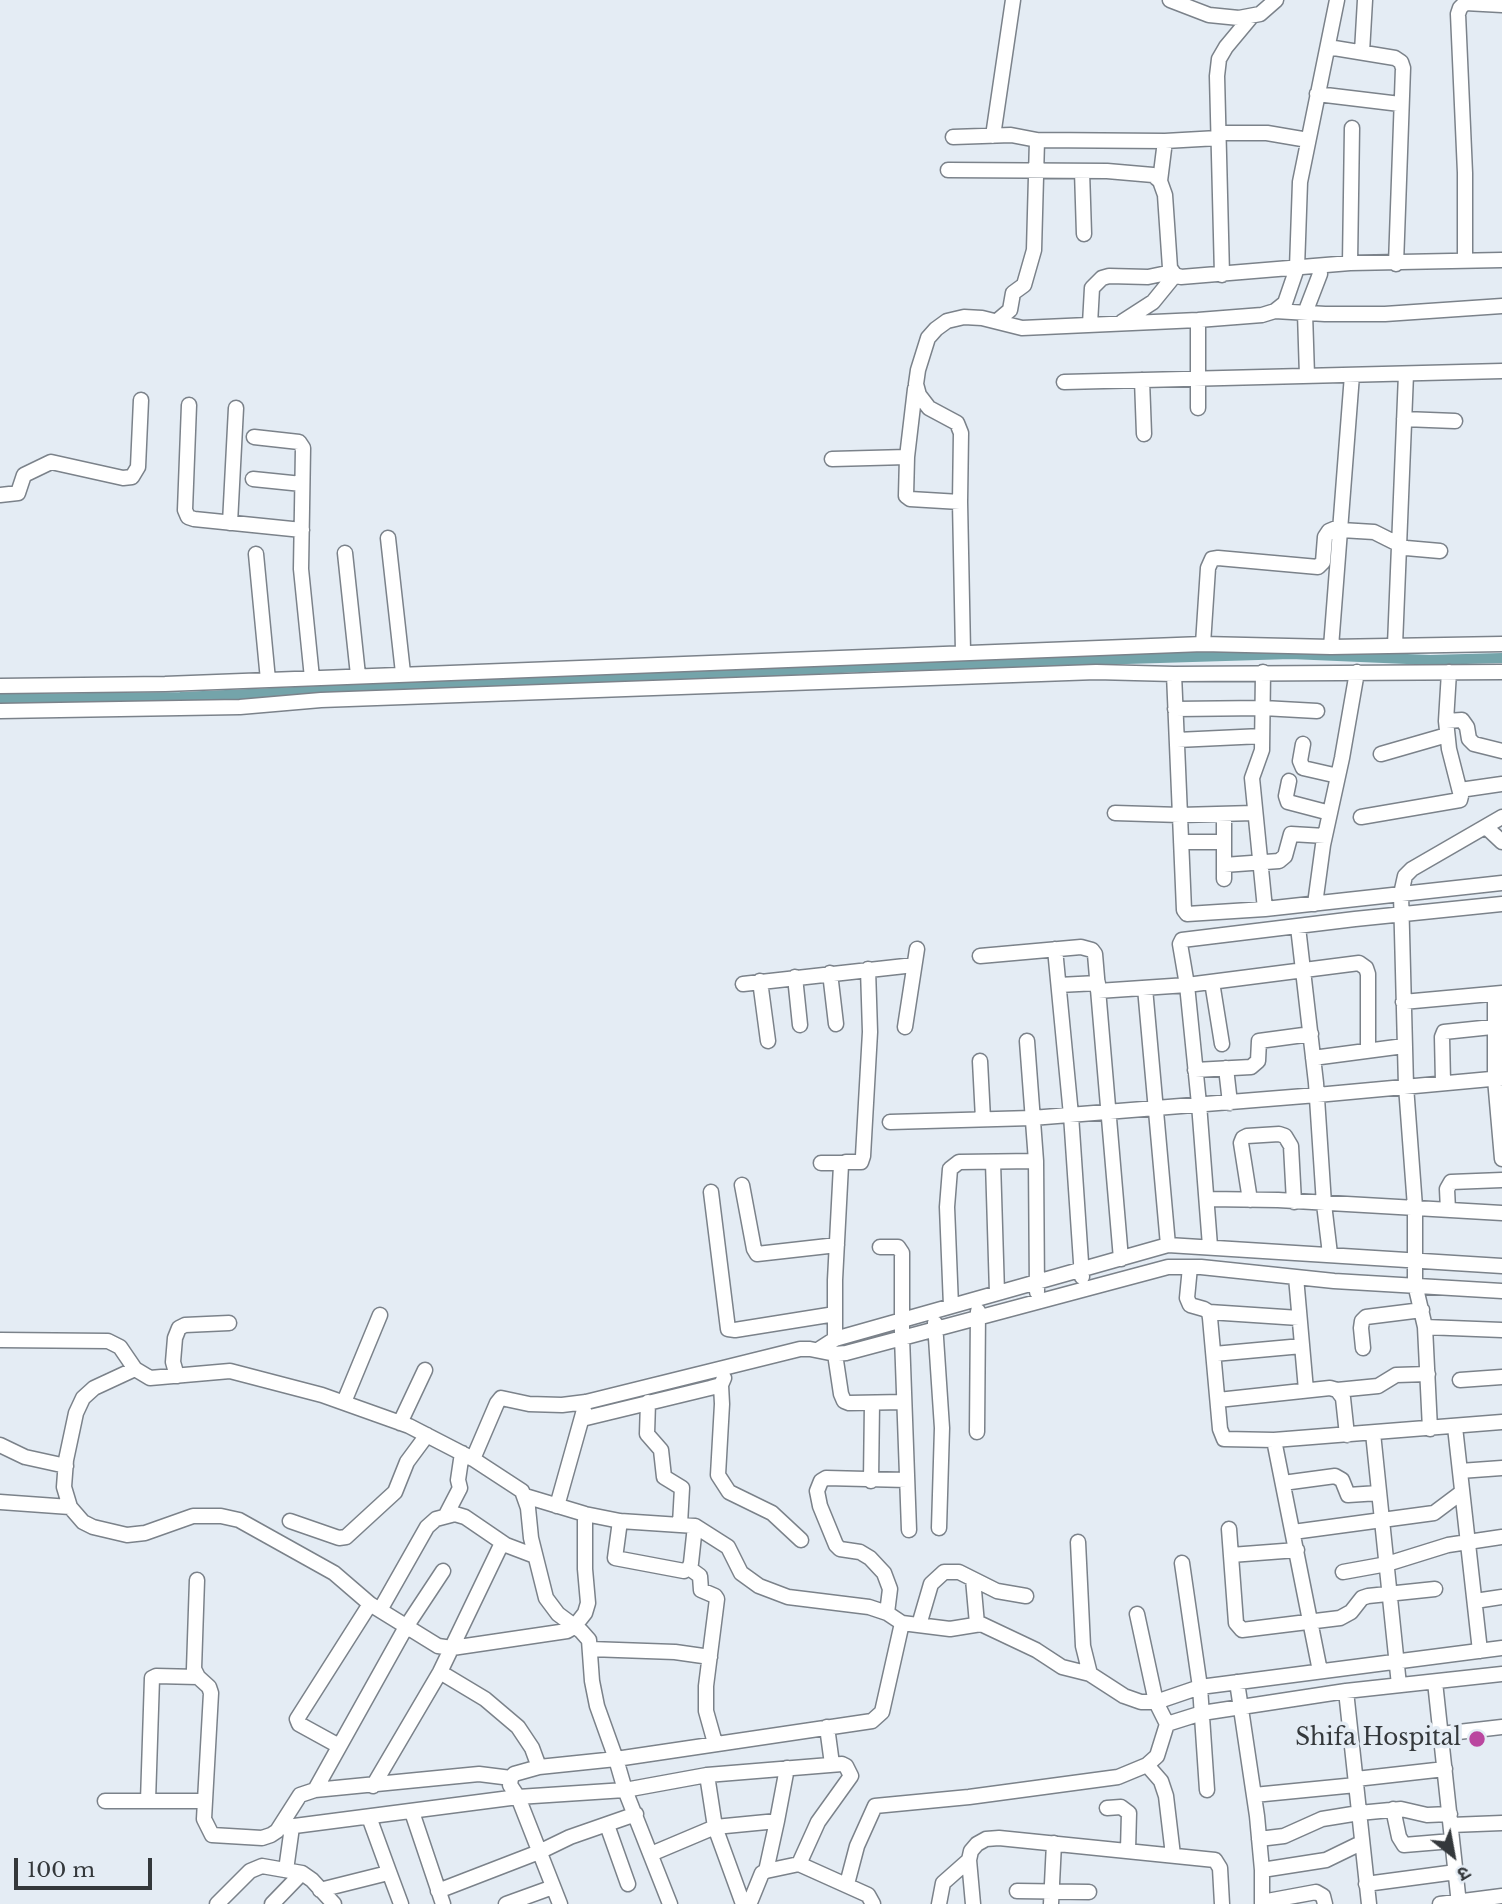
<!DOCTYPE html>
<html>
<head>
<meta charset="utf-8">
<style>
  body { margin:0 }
  #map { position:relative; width:1502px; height:1904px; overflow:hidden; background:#e4ecf4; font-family:"Libre Baskerville","Noto Sans Devanagari",serif }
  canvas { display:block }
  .north { position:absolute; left:1418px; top:1820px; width:70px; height:70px; -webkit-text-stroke:5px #e4ecf4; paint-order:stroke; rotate:149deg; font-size:19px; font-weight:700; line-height:28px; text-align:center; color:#34383b }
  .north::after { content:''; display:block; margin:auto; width:24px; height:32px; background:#34383b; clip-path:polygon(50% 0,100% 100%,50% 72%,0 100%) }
  .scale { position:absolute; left:14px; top:1858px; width:138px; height:32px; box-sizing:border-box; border:4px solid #34383b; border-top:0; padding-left:9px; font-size:21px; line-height:24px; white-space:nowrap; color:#34383b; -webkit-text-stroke:5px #e4ecf4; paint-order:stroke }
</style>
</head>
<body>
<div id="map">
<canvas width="1502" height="1904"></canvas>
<div class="north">उ</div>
<div class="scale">100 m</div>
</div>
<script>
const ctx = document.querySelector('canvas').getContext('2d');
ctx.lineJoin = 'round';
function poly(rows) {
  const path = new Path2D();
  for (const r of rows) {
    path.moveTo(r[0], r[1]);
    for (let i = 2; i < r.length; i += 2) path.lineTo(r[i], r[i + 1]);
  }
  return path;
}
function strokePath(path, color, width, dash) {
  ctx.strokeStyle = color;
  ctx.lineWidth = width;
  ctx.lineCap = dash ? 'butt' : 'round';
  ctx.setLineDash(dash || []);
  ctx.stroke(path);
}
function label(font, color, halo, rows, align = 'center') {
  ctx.font = font + ' "Libre Baskerville",serif';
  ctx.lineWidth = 7;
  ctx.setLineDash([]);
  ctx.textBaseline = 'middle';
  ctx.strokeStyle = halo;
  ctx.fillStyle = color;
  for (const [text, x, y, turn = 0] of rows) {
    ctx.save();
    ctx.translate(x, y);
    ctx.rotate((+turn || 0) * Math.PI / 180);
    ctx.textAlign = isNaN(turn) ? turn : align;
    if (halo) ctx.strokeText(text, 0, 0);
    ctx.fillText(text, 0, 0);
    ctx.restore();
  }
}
const canal = poly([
  [0,699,180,697,864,667,1291,654,1430,660,1502,658]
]);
const minor = poly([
  [1170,0,1209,15,1239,18,1260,14,1276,0],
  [1328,47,1395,58,1401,62,1403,68,1396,264],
  [1362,52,1365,0],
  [1317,94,1400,104],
  [1218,133,1267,133,1308,140],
  [993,136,1013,0],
  [953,137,1011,135,1037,140,1165,141,1218,138],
  [948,170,1107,171,1153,175,1160,181,1165,195,1170,268,1175,275,1181,277,1350,263,1502,260],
  [1082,171,1084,234],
  [1160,181,1165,141],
  [1465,260,1465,173,1458,14,1460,8,1465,3,1502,5],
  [1350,263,1352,128],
  [1222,275,1217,76,1219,59,1226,47,1251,17],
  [1275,311,1325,314,1385,314,1502,306],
  [997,321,1010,310,1013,293,1024,285,1034,250,1037,140],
  [1122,322,1153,302,1175,275],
  [1090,324,1092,288,1102,278,1109,276,1148,277,1172,272],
  [1307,376,1305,313,1320,274,1319,266],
  [1142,380,1144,434],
  [1064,382,1502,371],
  [915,389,907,457,906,496,910,499,960,502],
  [189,405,185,510,188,517,194,519,302,530],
  [1198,408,1198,320],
  [1404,419,1455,421],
  [254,437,299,442,303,448,301,569,312,678],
  [832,459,907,457],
  [253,479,302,484],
  [0,495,18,493,24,475,51,462,123,478,132,477,138,467,141,400],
  [230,523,236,408],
  [1341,530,1374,532,1406,548,1440,551],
  [388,538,403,673],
  [345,553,358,675],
  [256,554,268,680],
  [1203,644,1208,568,1212,559,1218,558,1318,567,1323,562,1325,537,1329,531,1341,526],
  [1395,645,1406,374],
  [1331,647,1352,375],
  [963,652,960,502,961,433,957,423,929,408,919,395,916,384,918,370,928,338,936,329,947,321,964,317,982,318,1022,328,1198,320,1262,315,1275,311,1285,303,1297,268,1300,182,1337,0],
  [1263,672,1262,750,1252,778,1265,909],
  [1174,674,1184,910,1187,914,1265,909,1502,883],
  [0,686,165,684,1203,644,1331,647,1502,644],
  [1175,709,1263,708,1317,711],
  [0,711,240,707,321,700,1096,672,1174,674,1502,672],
  [1446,721,1462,720,1467,727,1469,739,1474,744,1502,751],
  [1177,740,1262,736],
  [1303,744,1300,761,1303,768,1338,776],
  [1381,754,1447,735],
  [1289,781,1286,796,1288,802,1330,813],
  [1460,790,1502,784],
  [1115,813,1180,815,1254,813],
  [1224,814,1224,879],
  [1361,817,1460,800,1461,796,1449,749,1446,721,1449,672],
  [1486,827,1502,842],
  [1181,842,1224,842],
  [1224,865,1279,861,1285,856,1291,834,1325,836],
  [1315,904,1323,845,1342,758,1357,672],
  [1298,927,1316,1083,1324,1204,1330,1254],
  [1055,949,1071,1115,1082,1277],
  [980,956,1081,947,1092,950,1095,954,1121,1259],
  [830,973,836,1024],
  [795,977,800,1025],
  [760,981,768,1041],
  [1212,982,1222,1044],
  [743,984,914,965],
  [1059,985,1098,983],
  [1145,988,1168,1245],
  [1098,991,1187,985,1359,963,1366,968,1368,974,1368,1051],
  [1495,994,1495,1079,1502,1159],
  [1403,1002,1502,993],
  [905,1027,917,949],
  [1027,1041,1036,1161,1037,1292],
  [1313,1058,1404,1046],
  [980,1061,983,1119],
  [1226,1068,1230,1103],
  [1195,1070,1251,1067,1258,1061,1259,1041,1311,1034],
  [1443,1082,1442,1037,1444,1032,1502,1026],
  [890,1122,1032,1118,1317,1095,1502,1078],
  [993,1162,997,1293],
  [821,1163,842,1163],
  [742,1185,754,1249,757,1254,837,1245],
  [711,1192,728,1329,735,1330,835,1314],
  [1208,1199,1278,1200,1502,1213],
  [1250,1200,1241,1143,1243,1138,1247,1136,1279,1134,1285,1136,1291,1146,1294,1202],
  [1448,1210,1447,1189,1451,1182,1502,1180],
  [1210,1246,1199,1104,1187,985,1180,944,1182,940,1355,919,1502,904],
  [880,1247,898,1247,902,1253,902,1337,909,1530],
  [1190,1267,1187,1298,1190,1305,1204,1309,1209,1312,1210,1318,1220,1429,1224,1439,1274,1440,1502,1422],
  [1296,1277,1306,1390],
  [951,1306,947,1207,950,1169,959,1162,1036,1161],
  [1209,1312,1299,1318],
  [935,1323,942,1428,939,1528],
  [1425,1327,1502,1330],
  [835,1339,835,1280,841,1165,846,1162,861,1162,863,1156,870,1032,868,969],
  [0,1340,108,1341,120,1347,135,1369,150,1378,230,1371,322,1395,409,1426,473,1459,522,1491,528,1508,531,1538,546,1598,558,1614,581,1631,589,1640,592,1681,597,1706,616,1759,539,1767,514,1774,511,1778,510,1785,518,1797,560,1904],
  [1363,1348,1361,1328,1362,1321,1366,1317,1422,1310],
  [818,1350,835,1339,1168,1245,1502,1266],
  [835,1354,841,1394,844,1401,849,1403,904,1402],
  [1214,1354,1302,1346],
  [135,1369,94,1388,83,1398,76,1413,66,1460,64,1487,70,1507,83,1522,93,1527,127,1535,145,1533,193,1516,221,1516,239,1520,334,1573,370,1604,438,1646,452,1648,567,1631,574,1627,585,1613,588,1603,585,1569,585,1514],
  [177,1376,173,1362,175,1338,179,1328,185,1325,229,1323],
  [1460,1380,1502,1377],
  [721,1385,722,1404,718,1475,729,1492,772,1513,801,1540],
  [1337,1390,1378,1386,1396,1375,1428,1374],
  [1218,1400,1330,1388,1337,1390,1343,1398,1347,1435],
  [344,1402,380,1315],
  [648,1402,647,1434,661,1450,664,1477,682,1488,680,1524],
  [582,1419,710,1388,721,1385,724,1378],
  [400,1423,425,1370],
  [1455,1427,1480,1651],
  [1430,1429,1425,1327,1415,1284,1415,1207,1406,1086,1401,894,1405,876,1412,869,1502,817],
  [977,1432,978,1311],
  [1373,1433,1399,1685],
  [1274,1440,1320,1671],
  [0,1445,25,1457,66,1466],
  [473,1459,497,1403,501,1398,529,1404,562,1405,586,1402,800,1349,810,1349,835,1354,846,1353,1168,1267,1201,1267,1334,1281,1502,1291],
  [1460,1471,1502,1468],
  [871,1481,872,1403],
  [1283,1483,1335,1476,1342,1480,1348,1495,1379,1493],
  [525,1496,585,1514,620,1521,695,1526,728,1547,741,1573,759,1586,788,1597,869,1607,887,1613,902,1623,882,1712,872,1721,616,1759,625,1790,670,1904],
  [0,1502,70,1507],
  [557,1506,584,1410],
  [446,1515,460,1488,458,1480,462,1453],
  [290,1521,339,1538,346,1537,395,1492,407,1462,427,1435],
  [620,1521,615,1558,684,1571,689,1568,691,1563,695,1526],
  [1229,1529,1236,1623,1242,1630,1340,1618,1351,1612,1362,1598,1368,1596,1435,1589],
  [1293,1532,1434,1513,1462,1492],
  [1078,1542,1083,1646,1090,1674],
  [1231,1555,1297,1550],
  [1182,1563,1200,1687,1207,1790],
  [689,1568,700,1576,701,1590,715,1596,717,1599,706,1686,706,1711,715,1743],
  [1343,1572,1387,1564,1448,1545,1502,1537],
  [973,1579,977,1624],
  [197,1580,194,1669,198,1677,209,1687,211,1693,204,1819,212,1835,262,1838,271,1835,277,1831,300,1795,315,1790,479,1774,511,1778],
  [1475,1601,1502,1597],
  [380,1610,427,1527,436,1519,455,1514,465,1517,506,1545,535,1556],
  [887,1613,890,1589,884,1573,870,1558,860,1552,840,1549,836,1545,820,1506,817,1491,821,1481,826,1478,907,1480],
  [1137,1614,1156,1702,1167,1724],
  [902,1623,950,1629,981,1624,1036,1650,1062,1667,1090,1674,1124,1696,1141,1702,1156,1702,1200,1687,1502,1648],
  [919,1625,931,1584,944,1572,959,1572,997,1591,1026,1596],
  [590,1649,675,1652,710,1657],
  [440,1672,485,1699,518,1727,532,1748,539,1767],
  [1237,1682,1257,1816,1262,1870,1262,1904],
  [1435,1682,1459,1904],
  [1346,1691,1369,1904],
  [827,1727,832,1764],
  [1441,1734,1502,1727],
  [339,1746,299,1724,297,1719,370,1604],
  [1147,1765,1161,1781,1166,1796,1173,1855],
  [707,1775,715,1827,743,1904],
  [1356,1779,1445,1769],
  [373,1786,440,1672,502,1543],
  [315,1790,406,1627,443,1571],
  [1254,1795,1356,1785],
  [105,1801,205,1801],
  [148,1801,152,1678,156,1676,198,1677],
  [1107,1808,1121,1807,1129,1813,1128,1850],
  [1393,1809,1399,1837,1404,1845,1452,1841],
  [412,1812,443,1904],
  [777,1821,787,1768],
  [607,1825,628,1884],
  [1451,1825,1502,1823],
  [279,1828,518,1797,625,1790,707,1775,842,1764,846,1766,851,1776,818,1822,799,1864,766,1871,762,1873,751,1900,746,1904],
  [1259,1839,1284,1836,1322,1819,1359,1813,1401,1809,1427,1815,1450,1814],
  [651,1854,715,1827,777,1821,766,1871],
  [969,1860,973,1904],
  [799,1864,868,1895,873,1904],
  [388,1869,401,1904],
  [286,1870,292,1827],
  [1262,1870,1326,1860,1361,1843],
  [847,1884,857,1846,875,1806,969,1797,1118,1777,1147,1765,1157,1756,1167,1724,1202,1713,1346,1691,1502,1674],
  [1366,1884,1456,1872],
  [320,1890,384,1874,388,1869,369,1817],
  [438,1891,539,1852,570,1837,636,1814],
  [1017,1891,1089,1892],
  [1262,1902,1316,1892,1323,1896,1325,1904],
  [217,1904,250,1871,262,1866,302,1873,312,1880,334,1904],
  [272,1904,302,1873],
  [506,1904,553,1887],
  [939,1904,943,1883,969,1860,971,1851,977,1844,986,1839,999,1838,1215,1860,1220,1868,1222,1904],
  [1051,1904,1054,1843],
  [1440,1904,1502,1896]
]);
const markers = [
  [1477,1739,9,"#ba469f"]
];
const poiNames = [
  ["Shifa Hospital",1461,1739]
];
strokePath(canal, '#74a4aa', 10);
strokePath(minor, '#7b828a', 17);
strokePath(minor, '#fff', 14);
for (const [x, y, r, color] of markers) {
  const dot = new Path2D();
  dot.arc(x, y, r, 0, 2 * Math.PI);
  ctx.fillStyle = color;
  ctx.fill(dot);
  strokePath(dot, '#e4ecf4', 2.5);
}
label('23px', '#34383b', '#e4ecf4', poiNames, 'right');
</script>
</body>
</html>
